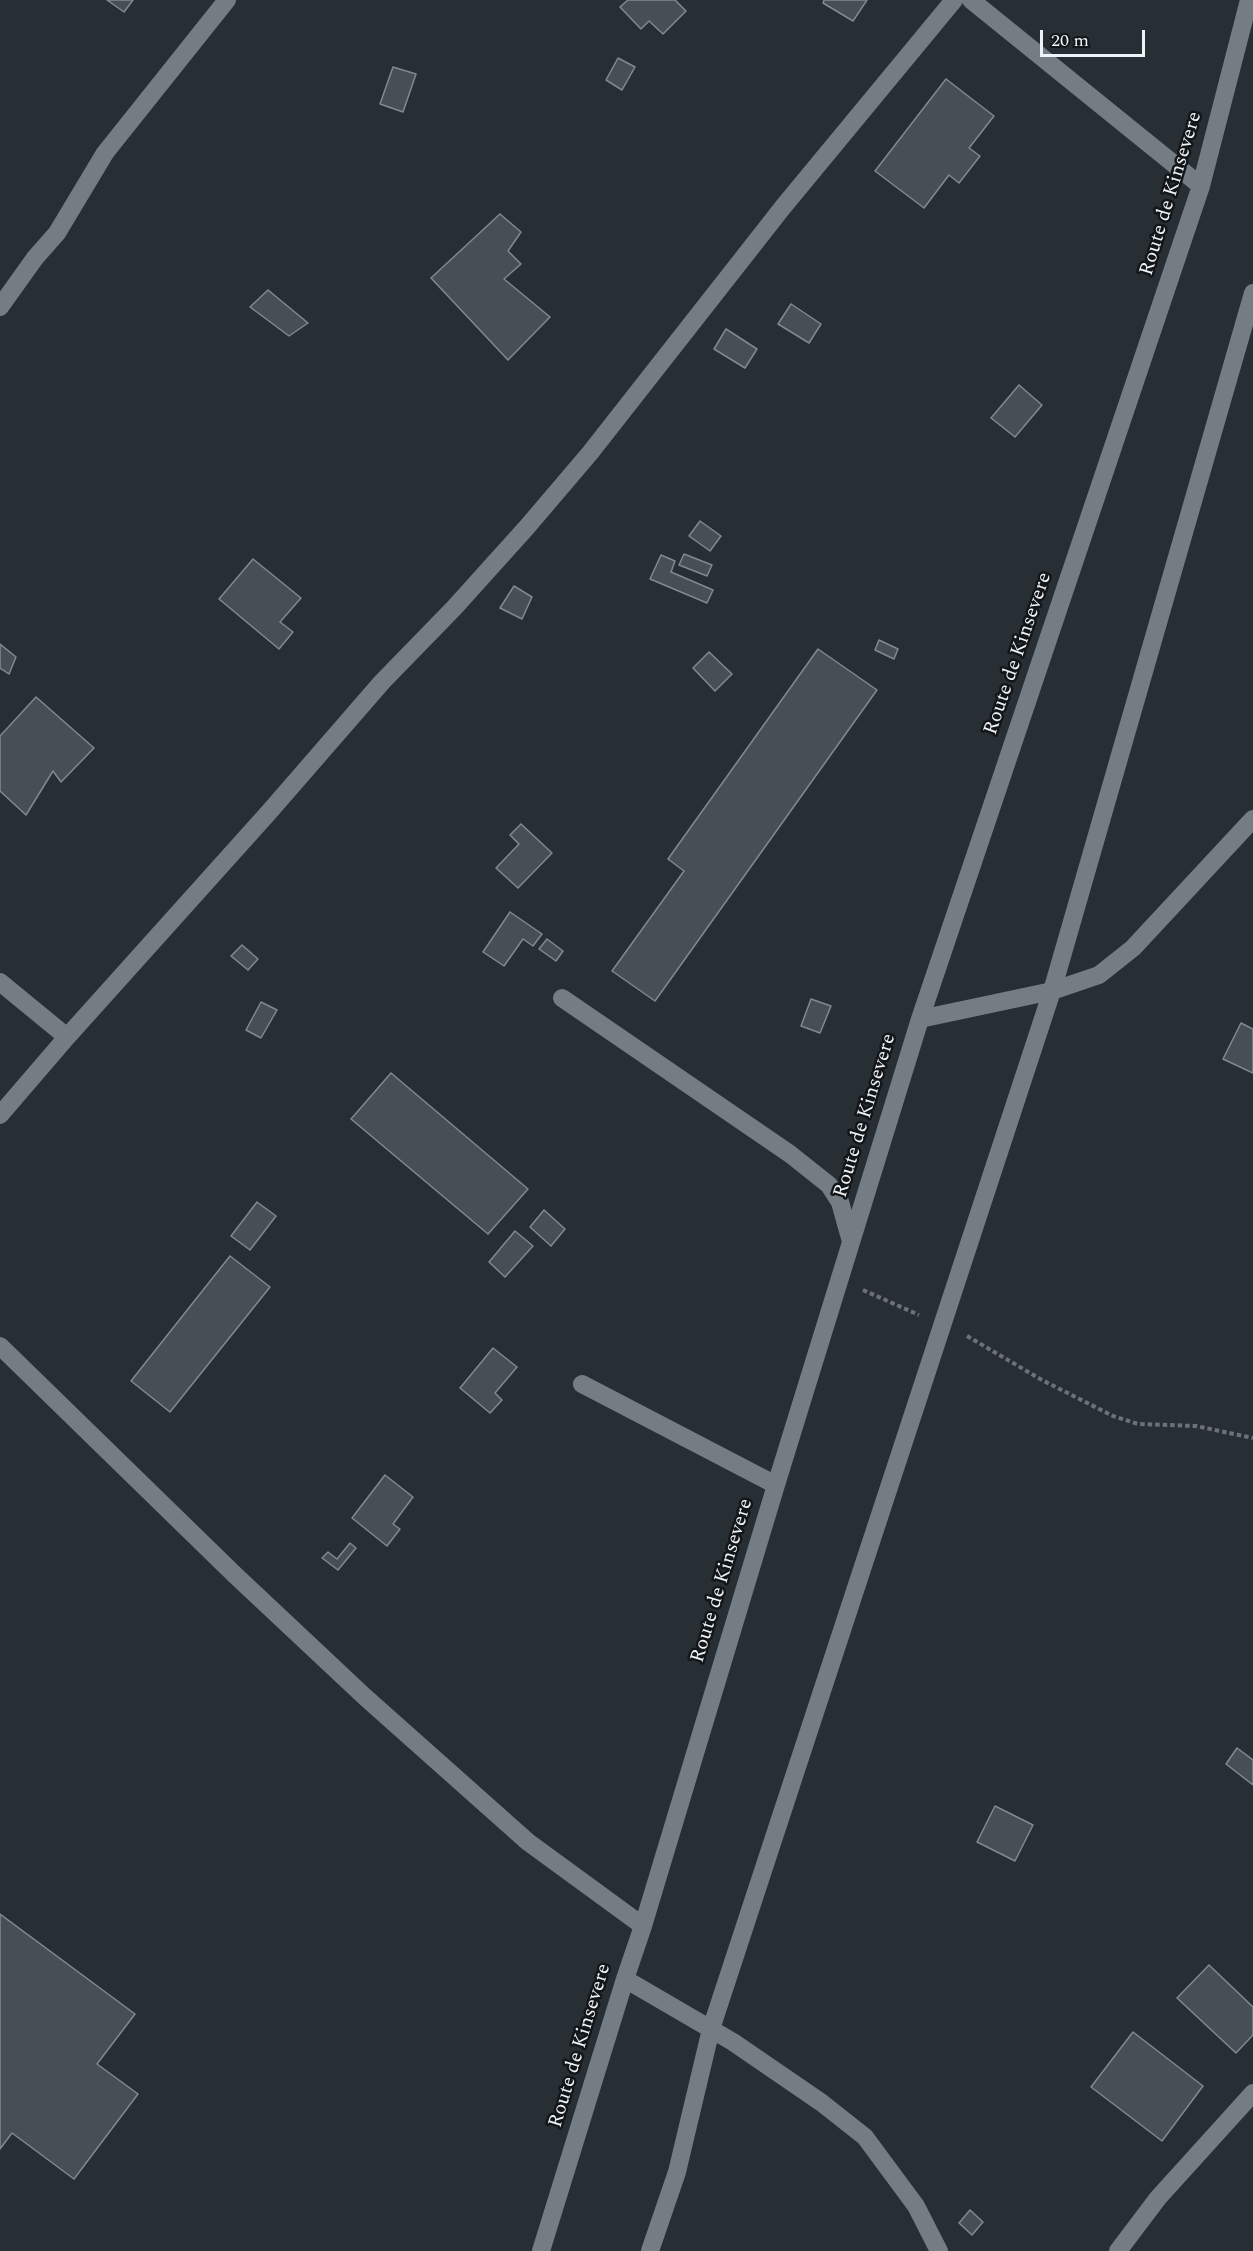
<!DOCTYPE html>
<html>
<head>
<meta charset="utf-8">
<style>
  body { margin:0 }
  #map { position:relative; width:1253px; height:2251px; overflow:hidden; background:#272e34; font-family:Spectral,serif }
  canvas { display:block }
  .scale { position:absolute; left:1040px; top:30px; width:105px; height:27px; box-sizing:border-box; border:3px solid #eef3f7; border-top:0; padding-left:8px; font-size:18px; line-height:21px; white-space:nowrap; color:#eef3f7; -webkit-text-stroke:4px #131619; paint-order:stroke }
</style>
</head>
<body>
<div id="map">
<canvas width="1253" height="2251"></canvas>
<div class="scale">20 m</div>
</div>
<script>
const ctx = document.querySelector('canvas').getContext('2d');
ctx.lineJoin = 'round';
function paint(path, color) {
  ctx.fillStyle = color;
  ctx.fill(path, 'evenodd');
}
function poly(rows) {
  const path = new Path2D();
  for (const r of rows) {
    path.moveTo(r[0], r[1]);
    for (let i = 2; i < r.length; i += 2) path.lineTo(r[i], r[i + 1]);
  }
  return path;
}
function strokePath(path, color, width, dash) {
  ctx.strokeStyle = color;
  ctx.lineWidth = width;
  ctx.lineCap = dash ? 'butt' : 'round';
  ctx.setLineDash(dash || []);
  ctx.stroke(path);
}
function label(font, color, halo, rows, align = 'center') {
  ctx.font = font + ' Spectral,serif';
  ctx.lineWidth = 5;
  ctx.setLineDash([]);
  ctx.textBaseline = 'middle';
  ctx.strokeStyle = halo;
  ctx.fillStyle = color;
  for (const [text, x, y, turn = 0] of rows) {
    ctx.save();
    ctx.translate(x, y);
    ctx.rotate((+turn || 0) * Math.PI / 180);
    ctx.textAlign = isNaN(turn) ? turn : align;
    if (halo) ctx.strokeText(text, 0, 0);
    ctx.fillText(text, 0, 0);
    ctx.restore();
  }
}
const building = poly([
  [107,0,133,0,124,12,107,0],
  [628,0,675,0,686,11,663,34,649,21,641,29,620,7,628,0],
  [824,0,867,0,853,21,823,3,824,0],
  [618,58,635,67,622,90,606,80,618,58],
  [393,67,416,74,403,112,380,104,393,67],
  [946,79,994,116,969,148,980,156,959,183,949,175,924,208,875,171,946,79],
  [500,214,521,232,508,251,521,264,504,279,550,317,508,360,431,278,500,214],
  [268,290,308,323,289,336,250,307,268,290],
  [791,304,821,324,809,343,778,324,791,304],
  [726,329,757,349,745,368,714,349,726,329],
  [1019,385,1042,405,1015,437,991,418,1019,385],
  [700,521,721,536,710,551,689,536,700,521],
  [684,554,712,565,707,576,679,565,684,554],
  [661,555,675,561,671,572,713,590,707,603,650,579,661,555],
  [253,559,301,598,280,622,293,632,279,649,219,599,253,559],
  [514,586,532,597,522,619,500,608,514,586],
  [879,640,898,649,894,659,875,650,879,640],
  [0,644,16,657,9,674,0,668,0,644],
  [818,649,877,690,655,1001,612,971,684,871,668,859,818,649],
  [709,652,732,674,715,691,693,668,709,652],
  [36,697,94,748,61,782,53,771,26,815,0,791,0,736,36,697],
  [521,824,552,853,518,888,496,868,519,844,510,835,521,824],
  [510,912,542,934,533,946,523,939,504,966,483,952,510,912],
  [547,939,563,951,556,961,539,949,547,939],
  [242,945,258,959,248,970,231,956,242,945],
  [811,999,831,1006,820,1033,801,1026,811,999],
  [261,1002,277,1010,261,1038,246,1030,261,1002],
  [1241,1023,1253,1029,1253,1073,1223,1059,1241,1023],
  [391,1073,528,1189,488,1234,351,1119,391,1073],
  [257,1202,276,1216,250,1250,231,1236,257,1202],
  [544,1210,565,1229,551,1246,530,1227,544,1210],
  [515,1231,533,1246,505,1277,489,1262,515,1231],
  [230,1256,270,1287,170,1412,131,1381,230,1256],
  [493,1348,517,1367,495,1393,502,1400,490,1413,460,1388,493,1348],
  [385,1475,413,1497,393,1524,400,1529,387,1546,352,1518,385,1475],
  [350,1543,356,1548,338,1570,322,1558,328,1552,337,1559,350,1543],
  [1237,1748,1253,1760,1253,1785,1226,1764,1237,1748],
  [995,1806,1033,1825,1015,1861,977,1842,995,1806],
  [0,1914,135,2014,97,2064,138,2094,74,2179,12,2133,0,2149,0,1914],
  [1209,1965,1253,2007,1253,2035,1236,2053,1177,1998,1209,1965],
  [1133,2032,1203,2086,1162,2141,1091,2087,1133,2032],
  [970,2210,983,2222,972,2235,959,2223,970,2210]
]);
const path = poly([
  [863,1290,919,1315],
  [967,1336,1042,1380,1113,1416,1138,1424,1196,1426,1253,1438]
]);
const minor = poly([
  [971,0,1201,186],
  [0,307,35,258,57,233,105,153,227,0],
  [0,982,67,1037],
  [562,998,790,1154,829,1185,840,1202,850,1238],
  [920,1019,1052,991,1099,975,1133,948,1253,819],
  [0,1115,67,1037,270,811,382,682,454,608,527,527,590,453,783,207,954,0],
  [0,1346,235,1575,365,1697,528,1842,643,1926],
  [582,1384,776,1485],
  [625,1979,733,2042,822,2103,865,2137,916,2206,939,2251],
  [541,2251,625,1979,643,1926,776,1485,920,1019,1201,186,1249,0],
  [650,2251,677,2172,711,2029,1052,991,1253,293],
  [1118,2251,1158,2198,1253,2093]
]);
const streetNames = [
  ["Route de Kinsevere",1172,194,-73],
  ["Route de Kinsevere",1019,654,-71],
  ["Route de Kinsevere",866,1116,-73],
  ["Route de Kinsevere",723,1581,-73],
  ["Route de Kinsevere",581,2046,-73]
];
paint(building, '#474f56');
strokePath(building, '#818991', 1.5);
strokePath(path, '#6c7278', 4, [4.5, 3]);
strokePath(minor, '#757d84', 18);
label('20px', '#eef3f7', '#131619', streetNames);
</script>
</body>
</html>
